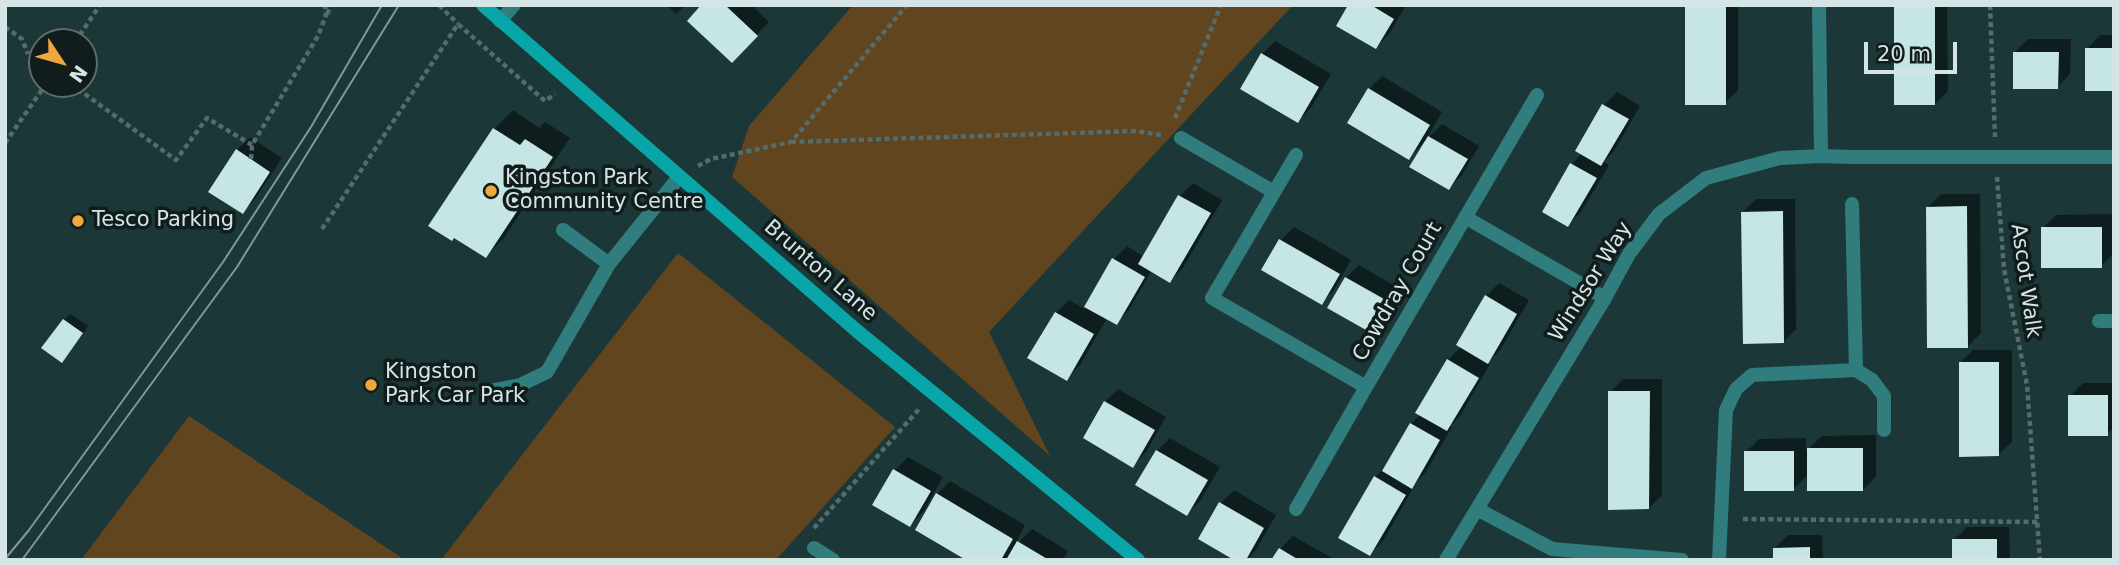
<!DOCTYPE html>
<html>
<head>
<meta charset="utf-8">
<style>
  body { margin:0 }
  #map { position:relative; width:2119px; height:565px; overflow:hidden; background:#1c3737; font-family:"DejaVu Sans",sans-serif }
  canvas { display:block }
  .frame { position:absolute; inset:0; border:7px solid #d5e5e5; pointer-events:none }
  .north { position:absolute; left:28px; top:28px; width:70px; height:70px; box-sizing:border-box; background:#111c1c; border:2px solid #5f6c6c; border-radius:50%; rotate:126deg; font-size:19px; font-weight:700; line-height:28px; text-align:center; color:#d5e5e5 }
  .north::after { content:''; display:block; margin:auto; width:24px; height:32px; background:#efa73e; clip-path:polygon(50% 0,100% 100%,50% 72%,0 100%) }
  .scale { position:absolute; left:1864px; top:42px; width:93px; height:32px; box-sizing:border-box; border:4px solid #d5e5e5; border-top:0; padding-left:9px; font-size:21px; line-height:24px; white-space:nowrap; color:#d5e5e5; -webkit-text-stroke:5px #111c1c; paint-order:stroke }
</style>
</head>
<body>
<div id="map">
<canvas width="2119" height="565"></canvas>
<div class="frame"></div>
<div class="north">N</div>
<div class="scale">20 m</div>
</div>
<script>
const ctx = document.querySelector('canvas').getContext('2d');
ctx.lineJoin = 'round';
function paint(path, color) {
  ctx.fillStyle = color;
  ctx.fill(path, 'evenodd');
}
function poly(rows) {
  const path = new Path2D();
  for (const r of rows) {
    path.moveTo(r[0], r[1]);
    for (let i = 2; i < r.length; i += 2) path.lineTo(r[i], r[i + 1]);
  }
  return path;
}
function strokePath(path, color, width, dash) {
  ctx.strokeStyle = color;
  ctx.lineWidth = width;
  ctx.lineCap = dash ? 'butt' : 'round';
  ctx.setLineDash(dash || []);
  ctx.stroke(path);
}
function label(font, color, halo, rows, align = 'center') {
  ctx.font = font + ' "DejaVu Sans",sans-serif';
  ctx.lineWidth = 7;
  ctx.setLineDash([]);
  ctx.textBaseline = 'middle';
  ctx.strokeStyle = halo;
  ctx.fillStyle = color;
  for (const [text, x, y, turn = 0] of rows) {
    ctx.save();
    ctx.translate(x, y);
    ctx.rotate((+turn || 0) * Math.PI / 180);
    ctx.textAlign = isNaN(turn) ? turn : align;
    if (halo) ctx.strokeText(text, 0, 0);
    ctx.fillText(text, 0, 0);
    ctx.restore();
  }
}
const green = poly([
  [853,5,1293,5,989,332,1050,456,732,177,749,126],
  [678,253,895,427,776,560,441,560],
  [189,416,405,560,81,560]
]);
const shadow = poly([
  [667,5,685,5,676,14],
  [704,5,752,5,769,22,745,48],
  [1350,5,1409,5,1405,7,1389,34,1376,47],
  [1687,5,1738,5,1738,90,1725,103],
  [1896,5,1947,5,1948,91,1935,104],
  [2100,35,2114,35,2114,89,2087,49],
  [2028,39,2071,39,2070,74,2057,87,2015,52],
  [1275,41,1331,74,1311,108,1298,121,1262,54],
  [1382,76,1442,112,1426,140,1442,124,1479,146,1462,175,1449,188,1425,141,1409,158,1369,89],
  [1617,92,1640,106,1614,151,1604,162,1609,165,1581,212,1568,225,1544,212,1572,164,1582,153,1577,150,1604,105],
  [513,110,539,128,545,122,570,138,504,238,486,256,455,236,431,226,494,129],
  [250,137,282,158,255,199,242,212,237,150],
  [1193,183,1222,200,1183,268,1170,281,1152,270,1129,310,1116,323,1107,318,1080,365,1067,378,1056,313,1069,300,1085,309,1114,259,1127,246,1144,257,1180,196],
  [1941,194,1980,194,1981,333,1968,346,1928,207],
  [1756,199,1795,199,1796,329,1783,342,1743,212],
  [2114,214,2114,253,2101,266,2043,228,2056,215],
  [1294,227,1351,260,1334,290,1321,303,1263,269,1281,240],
  [1359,265,1395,286,1379,315,1366,328,1346,278],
  [1499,283,1529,300,1501,349,1487,363,1490,364,1460,416,1450,426,1452,427,1425,473,1417,481,1383,541,1370,554,1375,477,1388,465,1411,424,1421,414,1448,360,1462,346,1458,344,1486,296],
  [70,314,88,326,68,354,64,320],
  [1973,350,2012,350,2012,442,1998,455,1960,363],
  [1623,379,1662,379,1662,495,1649,508,1610,392],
  [2083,383,2114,383,2114,428,2107,434,2070,396],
  [1118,389,1166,417,1146,452,1133,465,1085,438,1105,402],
  [1876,435,1876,476,1863,490,1809,474,1793,489,1746,452,1759,439,1806,438,1806,451,1822,436],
  [1170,438,1220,467,1200,501,1187,514,1137,485,1157,451],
  [908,457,943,477,923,512,910,525,875,504,895,470],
  [950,481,1025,525,1014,547,1032,529,1068,551,1063,560,1008,560,1010,555,1005,560,969,560,937,494],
  [1234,490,1276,515,1256,550,1246,560,1221,503],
  [1967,527,2009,527,2010,559,1954,560,1954,540],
  [1788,535,1822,535,1823,560,1775,560,1775,548],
  [1293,536,1332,558,1331,560,1274,560,1280,549]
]);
const building = poly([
  [701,5,725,5,758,36,732,63,687,21],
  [1348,5,1371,5,1394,19,1376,49,1336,26],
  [1685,5,1726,5,1726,105,1685,105],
  [1894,5,1935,5,1935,105,1894,105],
  [2085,48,2114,48,2114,91,2085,91],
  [2013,52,2059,52,2058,89,2013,89],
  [1261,53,1319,87,1298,123,1240,89],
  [1368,88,1430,125,1409,160,1347,123],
  [1602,104,1629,119,1601,166,1575,151],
  [493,128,520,145,525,139,553,157,486,258,454,238,452,241,428,226],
  [1428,136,1468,159,1449,190,1409,167],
  [236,149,270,172,243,214,208,192],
  [1570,163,1597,178,1568,227,1542,212],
  [1178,195,1211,213,1170,283,1138,264],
  [1967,206,1968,348,1927,348,1926,207],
  [1783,211,1784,343,1743,344,1741,212],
  [2041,227,2102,227,2102,268,2041,268],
  [1279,239,1340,274,1322,305,1261,270],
  [1112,258,1145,277,1117,325,1084,307],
  [1345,277,1384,299,1366,330,1327,308],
  [1485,295,1517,314,1488,364,1456,345],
  [1055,312,1094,334,1067,381,1027,358],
  [63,319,83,333,62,363,41,348],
  [1447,359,1479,378,1447,431,1415,413],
  [1959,362,1999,362,1999,456,1959,457],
  [1608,391,1650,391,1649,509,1608,510],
  [2068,395,2108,395,2108,436,2068,436],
  [1104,401,1155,430,1133,468,1083,438],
  [1410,423,1440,440,1412,489,1382,471],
  [1807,448,1863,448,1863,491,1807,491],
  [1156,450,1208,480,1187,516,1135,485],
  [1744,451,1794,451,1794,491,1744,491],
  [893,469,931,491,910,527,872,505],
  [1374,476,1406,495,1370,556,1338,538],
  [936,493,1013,539,1001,560,966,560,915,530],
  [1219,502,1264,528,1246,560,1234,560,1198,539],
  [1952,539,1997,539,1997,560,1952,560],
  [1017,541,1049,560,1006,560],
  [1810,547,1810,560,1773,560,1773,548],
  [1279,548,1299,560,1271,560]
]);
const path = poly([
  [439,5,458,24],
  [1990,5,1995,137],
  [327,14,332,5],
  [5,27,22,39,28,54],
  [75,42,100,5],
  [71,84,176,160,207,118,252,145],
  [1175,118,1221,5],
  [791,142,1137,131,1161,135],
  [5,143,46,84],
  [251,159,252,145,318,36,326,15,325,5],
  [698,166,711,159,791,142,907,5],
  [1997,177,2004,269,2027,385,2040,560],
  [322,229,458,24,545,101,555,94],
  [1743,519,2038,522],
  [814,528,920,408]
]);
const lane = poly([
  [500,21,514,5]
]);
const street = poly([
  [1819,5,1821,156],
  [1181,138,1274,192],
  [1296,155,1212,298,1366,387,1537,95],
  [1852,204,1856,370],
  [1465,217,1605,298],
  [563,230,609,264],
  [2099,321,2114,321],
  [489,391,520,385,547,372,609,264,679,177],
  [1296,509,1366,387],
  [1477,509,1552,549,1682,560],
  [814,548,833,560],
  [1446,560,1605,298,1629,254,1659,214,1706,178,1780,158,1821,156,1851,157,2114,157],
  [1719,560,1726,410,1736,389,1752,375,1856,370,1872,380,1884,396,1884,430]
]);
const secondary = poly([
  [483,5,857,331,1138,560]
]);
const tram = poly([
  [5,559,29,530,223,262,311,127,382,5],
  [22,560,237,267,399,5]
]);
const markers = [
  [491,191,7,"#efa73e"],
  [78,221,7,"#efa73e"],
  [371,385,7,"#efa73e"]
];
const poiNames = [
  ["Kingston Park",505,179],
  ["Community Centre",505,203],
  ["Tesco Parking",92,221],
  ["Kingston",385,373],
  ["Park Car Park",385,397]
];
const streetNames = [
  ["Brunton Lane",820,271,41],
  ["Ascot Walk",2025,281,82],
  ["Windsor Way",1591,282,-58],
  ["Cowdray Court",1398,292,-60]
];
paint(green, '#61451f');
paint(shadow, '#0007');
paint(building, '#c6e5e5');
strokePath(path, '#546c6c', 4.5, [5, 3.5]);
strokePath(lane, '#317d7d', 14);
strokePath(street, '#317d7d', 14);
strokePath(secondary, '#08a6a8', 14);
strokePath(tram, '#839898', 2);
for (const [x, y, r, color] of markers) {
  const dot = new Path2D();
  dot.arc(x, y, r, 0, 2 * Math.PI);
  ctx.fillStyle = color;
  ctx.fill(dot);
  strokePath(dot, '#111c1c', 2.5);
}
label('21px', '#d5e5e5', '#111c1c', poiNames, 'left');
label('21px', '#d5e5e5', '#111c1c', streetNames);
</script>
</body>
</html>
